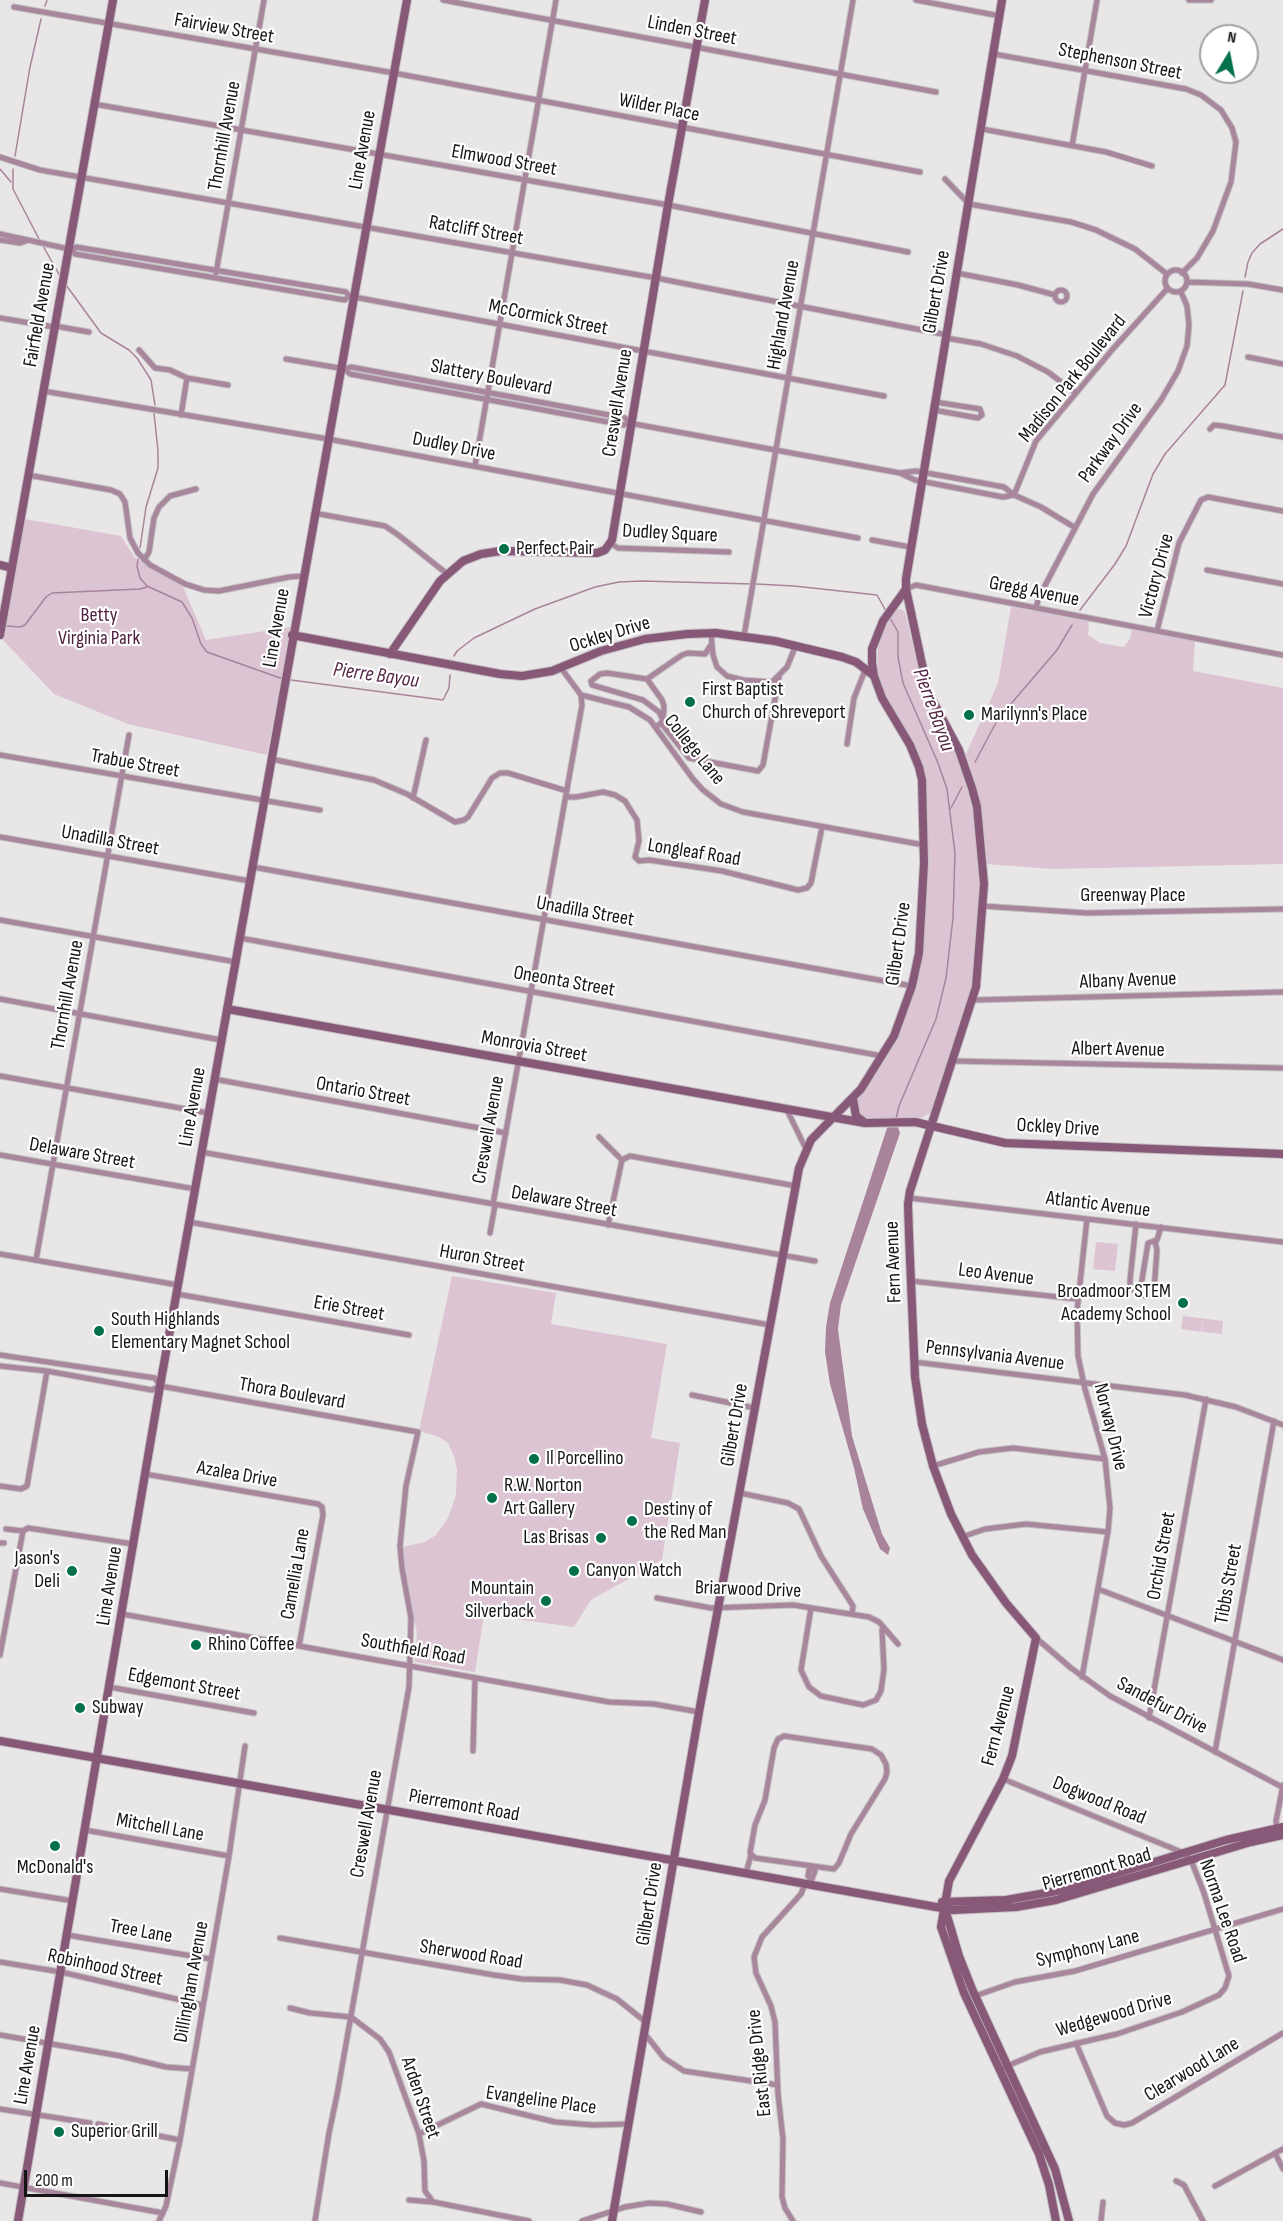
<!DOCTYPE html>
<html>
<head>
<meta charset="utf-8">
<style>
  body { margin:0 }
  #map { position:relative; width:1283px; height:2221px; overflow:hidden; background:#e9e6e8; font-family:"Sofia Sans Condensed",sans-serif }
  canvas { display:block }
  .north { position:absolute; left:1199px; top:24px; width:60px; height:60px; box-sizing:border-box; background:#fff; border:2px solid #a2a1a2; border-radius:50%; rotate:10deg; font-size:16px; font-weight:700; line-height:24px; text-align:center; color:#161516 }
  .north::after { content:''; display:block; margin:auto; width:21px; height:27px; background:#027049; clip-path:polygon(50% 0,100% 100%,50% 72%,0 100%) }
  .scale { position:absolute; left:24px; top:2170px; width:144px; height:27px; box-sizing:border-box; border:3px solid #161516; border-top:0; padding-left:8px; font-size:18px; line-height:21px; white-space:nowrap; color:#161516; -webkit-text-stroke:4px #fff; paint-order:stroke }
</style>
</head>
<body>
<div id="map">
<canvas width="1283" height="2221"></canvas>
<div class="north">N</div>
<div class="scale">200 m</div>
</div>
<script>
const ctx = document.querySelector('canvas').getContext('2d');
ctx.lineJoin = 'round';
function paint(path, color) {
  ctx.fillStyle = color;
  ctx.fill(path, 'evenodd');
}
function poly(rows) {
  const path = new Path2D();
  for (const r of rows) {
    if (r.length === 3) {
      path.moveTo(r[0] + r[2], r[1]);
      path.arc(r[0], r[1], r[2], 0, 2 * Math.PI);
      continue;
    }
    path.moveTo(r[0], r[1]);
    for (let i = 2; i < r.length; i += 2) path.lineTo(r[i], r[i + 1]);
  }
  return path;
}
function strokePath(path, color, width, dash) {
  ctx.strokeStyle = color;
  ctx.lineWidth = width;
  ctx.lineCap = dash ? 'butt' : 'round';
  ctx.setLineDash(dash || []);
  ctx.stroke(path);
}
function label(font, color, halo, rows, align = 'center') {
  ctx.font = font + ' "Sofia Sans Condensed",sans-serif';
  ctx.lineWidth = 4.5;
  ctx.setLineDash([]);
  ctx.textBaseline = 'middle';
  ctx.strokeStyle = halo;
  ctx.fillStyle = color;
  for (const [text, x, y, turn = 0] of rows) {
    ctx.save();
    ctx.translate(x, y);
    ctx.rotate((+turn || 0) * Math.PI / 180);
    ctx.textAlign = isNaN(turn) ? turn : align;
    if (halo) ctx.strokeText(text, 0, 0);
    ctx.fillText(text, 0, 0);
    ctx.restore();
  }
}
const green = poly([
  [25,519,121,536,135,558,183,587,206,640,291,627,267,755,128,724,54,694,3,640],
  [1011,607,1089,621,1088,635,1100,643,1124,647,1130,639,1132,629,1195,641,1193,671,1283,688,1283,864,1052,869,987,864,982,813,977,788,966,754,998,683],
  [901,609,905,612,924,695,952,744,969,794,974,819,979,883,973,978,964,1015,932,1112,921,1118,867,1119,861,1117,856,1103,887,1057,907,1011,917,978,924,938,928,868,928,816,926,780,887,699,877,671,878,644,883,627,895,610],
  [1096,1242,1118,1244,1115,1271,1093,1269],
  [452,1276,556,1293,551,1324,667,1344,651,1438,680,1443,662,1560,591,1600,574,1627,484,1615,475,1672,415,1662,417,1633,403,1568,402,1547,425,1542,436,1535,448,1518,456,1495,457,1470,454,1456,448,1443,439,1437,419,1431],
  [1183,1316,1223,1321,1222,1334,1202,1332,1203,1321,1201,1332,1181,1329]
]);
const water = poly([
  [892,1126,898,1127,900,1133,841,1305,838,1329,852,1436,882,1534,890,1548,888,1555,880,1549,863,1509,854,1468,830,1384,825,1352,826,1327,830,1303,887,1128]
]);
const stream = poly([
  [45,6,47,0],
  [15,156,30,67,41,19],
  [0,169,11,182],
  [13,169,13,189,39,239],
  [43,246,60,276],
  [1245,277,1248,262,1252,253,1260,244,1283,229],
  [66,285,101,333,129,350,137,358,151,380,155,405],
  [140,548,146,507,158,468,158,451,154,413],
  [138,559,137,566,140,578,147,586,182,602,192,618,201,644,207,652,283,679],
  [756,584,794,586,877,595,886,611],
  [1080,610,1115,564,1126,546,1153,474,1165,454,1225,385,1243,291],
  [890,618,898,632,898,657,903,683,938,763,947,789,955,853,953,918,946,978,936,1019,899,1106,896,1119],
  [7,626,20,627,25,625,46,597,52,593,140,589,147,587],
  [454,656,457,651,474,638,497,627,535,609,595,587,619,582,642,581,752,584],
  [291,680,443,700,449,688,450,675],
  [975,762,998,719,1057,650,1072,625],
  [951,808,962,787]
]);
const street = poly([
  [443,0,936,92],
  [916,0,1000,16],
  [1189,0,1211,0],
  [14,7,394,73,920,172],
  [994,54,1186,89,1201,95,1221,110,1232,128,1236,142,1231,182,1213,231,1197,258,1182,273],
  [94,104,668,205,908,252],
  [982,129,1106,152,1152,166],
  [1072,146,1097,0],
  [0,157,40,170,656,278,947,335],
  [945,179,969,204,1071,222,1096,230,1135,249,1167,274],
  [0,234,69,249,73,249,76,247,346,292,349,296,354,297,884,396],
  [0,240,20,243,26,241],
  [73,249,75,254,345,300,349,296],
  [1176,281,11],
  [216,273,264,0],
  [957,273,1018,285,1055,295],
  [1187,282,1248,284,1283,290],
  [1061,296,6],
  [0,318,54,327],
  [55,326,89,332],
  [946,338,981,344,1017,356,1048,372,1076,393],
  [139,350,155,368,170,370,187,378,228,385],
  [1248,357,1283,364],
  [286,359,345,369,351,367,625,418,629,423],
  [345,369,350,374,624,425,629,423,900,473,916,471,1004,487,1014,495,1041,507,1074,527],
  [43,391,328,439,858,538],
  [934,410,978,418,982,415,980,409,935,402],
  [181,415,187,378],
  [1210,429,1214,425,1223,426,1283,437],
  [475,466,556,0],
  [900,473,915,480,1003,497,1014,495,1036,441,1112,350,1167,289],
  [28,475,111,490,120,494,125,502,130,538,138,553,150,565,185,584,204,590,219,591,289,577,303,576],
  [314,513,385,526,397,534,446,573],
  [872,540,910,547],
  [610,543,618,548,729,552],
  [144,560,149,552,154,518,159,507,170,496,196,489],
  [1207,570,1283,584],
  [906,589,916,585,1283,655],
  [1036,608,1039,597,1093,494,1161,400,1178,371,1187,346,1189,325,1187,306,1181,292],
  [1157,631,1179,543,1201,500,1208,497,1283,511],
  [711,633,713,655,717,667,727,676,743,680,772,682,787,667,796,645],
  [744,636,853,0],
  [561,668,581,695,629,707,650,720,693,779,703,790,721,804,743,812,924,845],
  [647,679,682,655,688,653,705,654,711,645],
  [661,723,663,720,659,712,643,700,592,685,591,681,600,674,607,673,647,679,662,700,664,706,663,720],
  [656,727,661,723,689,758,758,771,763,765,779,677],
  [847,744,854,698,866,668],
  [0,755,320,810],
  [271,759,374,780,407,794,455,822,464,820,468,817,492,778,500,773,508,773,567,791],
  [566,797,576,797,603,792,615,795,625,801,637,820,639,841,635,857,639,861,649,860,722,871,798,890,807,888,811,883,822,827],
  [413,798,426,740],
  [0,837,250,881],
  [253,867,912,986],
  [982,906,1087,913,1283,909],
  [0,920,236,962],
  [240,938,882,1056],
  [0,999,221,1040],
  [973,1000,1283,992],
  [953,1061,1283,1068],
  [0,1076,208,1113],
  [214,1079,506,1133],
  [786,1108,806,1149],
  [599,1137,622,1160,608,1225],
  [201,1152,815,1261],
  [0,1155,195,1189],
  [622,1160,630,1156,796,1186],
  [909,1198,1283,1242],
  [493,1204,582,705,581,695],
  [189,1222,770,1325],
  [1136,1224,1130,1280,1130,1287,1135,1291,1141,1286,1148,1243,1157,1240,1161,1227],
  [490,1233,495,1205],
  [0,1254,178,1285],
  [36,1260,129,735],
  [911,1281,1077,1299],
  [1135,1291,1145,1296,1154,1291,1157,1250,1155,1241],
  [177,1294,409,1335],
  [0,1355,155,1378,160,1386],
  [914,1362,1185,1395,1236,1407,1283,1425],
  [0,1366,47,1371,152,1390,160,1386,418,1432,406,1486,400,1546,402,1568,411,1618,409,1687,337,2095,329,2133,315,2221],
  [692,1395,755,1408],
  [933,1466,979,1452,1013,1448,1105,1459],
  [145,1474,318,1504,322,1507,323,1515,299,1646],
  [0,1486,21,1489,27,1486,47,1371],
  [740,1493,788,1503,799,1509,821,1556,853,1606,852,1614],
  [6,1529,23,1531],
  [962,1537,985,1529,1026,1524,1108,1532],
  [0,1543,4,1543],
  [1098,1589,1283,1660],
  [657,1598,711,1608,793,1605,869,1617,879,1622,898,1644],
  [811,1608,801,1670,809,1687,821,1696,863,1705,876,1700,881,1691,884,1669,882,1630],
  [122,1614,609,1702,654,1704,699,1712],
  [1036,1638,1071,1668,1110,1696,1282,1787],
  [0,1655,23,1531,28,1528,133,1544],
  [1082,1677,1108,1532,1110,1508,1105,1459,1085,1389,1078,1356,1077,1311,1087,1219],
  [109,1687,254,1713],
  [1149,1718,1206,1399],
  [784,1736,872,1749,881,1755,886,1764,887,1772,885,1779,851,1834,839,1863,834,1869,755,1858,750,1853,755,1825,765,1800,774,1748,778,1739,784,1736],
  [473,1751,475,1678],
  [1215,1752,1274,1421],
  [1003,1779,1184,1853,1191,1860,1204,1893,1229,1976,1225,1988,1219,1995,1182,2012,1117,2034,1040,2052,1005,2067],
  [1277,1829,1276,1821,1283,1785],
  [85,1830,229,1856],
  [746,1873,751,1855],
  [810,1884,815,1871,813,1867,809,1870,808,1876,811,1880],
  [0,1889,73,1901],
  [67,1935,210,1959],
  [280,1938,494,1975,522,1979,560,1980,587,1985,617,1999,647,2023],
  [0,1962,61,1972,202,2005],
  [975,1996,1015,1982,1075,1971,1283,1909],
  [290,2008,310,2013,351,2017,380,2039,389,2052,419,2134,424,2161,425,2191,433,2202],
  [645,2034,664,2058,684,2071,778,2085],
  [0,2035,121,2056,166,2067,192,2069],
  [1076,2043,1107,2116,1115,2123,1124,2125,1132,2123,1283,2033],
  [0,2109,90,2123],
  [98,2124,180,2140],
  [419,2134,481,2104,555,2122,593,2125,629,2124],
  [1275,2153,1283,2169],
  [1176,2181,1184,2185,1203,2221],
  [0,2183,163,2213],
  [1215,2186,1283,2149],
  [409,2200,433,2202,529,2221],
  [159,2221,166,2206,180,2140,229,1856,245,1746],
  [582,2221,625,2207,649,2203,667,2204,701,2212],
  [793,2221,785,2208,782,2197,783,2139,778,2094,775,2022,771,2006,756,1973,754,1957,762,1937,801,1894,805,1884],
  [1101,2221,1103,2202]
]);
const secondary = poly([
  [1002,0,906,579,906,589,928,692,959,750,972,788,977,807,984,884,976,987,910,1191,908,1204,909,1235,915,1377,922,1424,933,1466,951,1514,972,1555,1006,1603,1036,1638,1012,1756,1003,1779,949,1881,941,1927,964,1993,1039,2154,1049,2185,1056,2221],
  [0,565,12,568],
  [0,635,113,0],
  [292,635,500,674,522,676,552,671,601,651,645,639,687,634,716,633,775,641,842,657,856,662,873,675],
  [390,654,440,581,463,561,481,554,501,551,597,553,605,550,612,540,668,205,705,0],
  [227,1009,865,1123,915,1122,1005,1143,1283,1154],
  [853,1099,856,1116,864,1122],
  [0,1741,953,1910,1016,1907,1056,1900,1251,1842,1283,1835],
  [942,1902,1006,1900,1063,1890,1226,1840,1283,1827],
  [945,1909,959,1956,972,1989,1055,2169,1069,2221],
  [18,2221,160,1386,407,0],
  [612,2221,699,1712,799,1168,811,1140,861,1089,894,1036,912,986,919,953,924,863,922,780,919,767,910,745,882,698,874,676,872,663,872,649,883,621,906,589]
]);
const markers = [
  [504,549,6,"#027049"],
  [690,702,6,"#027049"],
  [969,715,6,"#027049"],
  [1183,1303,6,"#027049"],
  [99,1331,6,"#027049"],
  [534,1459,6,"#027049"],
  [492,1498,6,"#027049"],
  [632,1521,6,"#027049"],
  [601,1538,6,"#027049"],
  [72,1571,6,"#027049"],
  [574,1571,6,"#027049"],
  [546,1601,6,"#027049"],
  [196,1645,6,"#027049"],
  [80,1708,6,"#027049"],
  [55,1846,6,"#027049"],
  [59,2132,6,"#027049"]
];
const streetNames = [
  ["Fairview Street",224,29,10],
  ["Linden Street",692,31,11],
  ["Stephenson Street",1120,62,11],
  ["Wilder Place",659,108,11],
  ["Thornhill Avenue",225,136,-80],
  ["Line Avenue",363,150,-80],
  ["Elmwood Street",504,161,10],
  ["Ratcliff Street",476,231,10],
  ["Gilbert Drive",937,292,-80],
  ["Fairfield Avenue",40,315,-80],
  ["Highland Avenue",784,315,-80],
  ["McCormick Street",548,318,11],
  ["Slattery Boulevard",491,378,11],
  ["Madison Park Boulevard",1073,379,-51],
  ["Creswell Avenue",618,403,-81],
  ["Parkway Drive",1111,443,-54],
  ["Dudley Drive",454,447,11],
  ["Dudley Square",670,534,3],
  ["Victory Drive",1157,576,-75],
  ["Gregg Avenue",1034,592,11],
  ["Line Avenue",277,628,-80],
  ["Ockley Drive",610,635,-17],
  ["College Lane",694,750,51],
  ["Trabue Street",135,764,10],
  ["Unadilla Street",110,841,10],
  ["Longleaf Road",694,853,9],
  ["Greenway Place",1133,896],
  ["Unadilla Street",585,912,10],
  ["Gilbert Drive",899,944,-82],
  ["Albany Avenue",1128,981,-2],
  ["Oneonta Street",564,982,10],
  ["Thornhill Avenue",68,995,-80],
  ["Monrovia Street",534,1047,10],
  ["Albert Avenue",1118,1050,1],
  ["Ontario Street",363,1092,10],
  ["Line Avenue",193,1107,-80],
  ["Ockley Drive",1058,1128,3],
  ["Creswell Avenue",489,1130,-80],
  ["Delaware Street",82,1154,10],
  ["Delaware Street",564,1202,10],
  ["Atlantic Avenue",1098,1205,7],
  ["Huron Street",482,1259,10],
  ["Fern Avenue",894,1262,-92],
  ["Leo Avenue",996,1275,7],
  ["Erie Street",349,1309,10],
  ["Pennsylvania Avenue",995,1356,7],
  ["Thora Boulevard",292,1394,10],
  ["Gilbert Drive",735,1425,-80],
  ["Norway Drive",1110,1427,76],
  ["Azalea Drive",237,1475,10],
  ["Orchid Street",1162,1556,-80],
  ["Camellia Lane",296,1574,-80],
  ["Tibbs Street",1229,1584,-80],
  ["Line Avenue",110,1586,-81],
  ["Briarwood Drive",748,1590,2],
  ["Southfield Road",413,1650,10],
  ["Edgemont Street",184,1685,10],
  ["Sandefur Drive",1162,1706,28],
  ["Fern Avenue",999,1726,-75],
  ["Dogwood Road",1099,1801,22],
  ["Pierremont Road",464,1806,10],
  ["Creswell Avenue",367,1824,-80],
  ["Mitchell Lane",160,1828,10],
  ["Pierremont Road",1097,1870,-16],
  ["Gilbert Drive",650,1904,-81],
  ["Norma Lee Road",1222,1911,71],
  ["Tree Lane",141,1932,10],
  ["Symphony Lane",1088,1949,-14],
  ["Sherwood Road",471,1955,9],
  ["Robinhood Street",105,1968,12],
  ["Dillingham Avenue",192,1982,-80],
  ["Wedgewood Drive",1114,2015,-16],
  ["East Ridge Drive",760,2063,-96],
  ["Line Avenue",28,2065,-80],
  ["Clearwood Lane",1192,2070,-31],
  ["Arden Street",420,2098,71],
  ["Evangeline Place",541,2101,8]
];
const poiNames = [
  ["Perfect Pair",516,549],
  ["First Baptist",702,690],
  ["Church of Shreveport",702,713],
  ["Marilynn's Place",981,715],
  ["Broadmoor STEM",1171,1292,"right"],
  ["Academy School",1171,1315,"right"],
  ["South Highlands",111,1320],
  ["Elementary Magnet School",111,1343],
  ["Il Porcellino",546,1459],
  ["R.W. Norton",504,1486],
  ["Art Gallery",504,1509],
  ["Destiny of",644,1510],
  ["the Red Man",644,1533],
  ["Las Brisas",589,1538,"right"],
  ["Jason's",60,1559,"right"],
  ["Deli",60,1582,"right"],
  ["Canyon Watch",586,1571],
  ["Mountain",534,1589,"right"],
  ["Silverback",534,1612,"right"],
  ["Rhino Coffee",208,1645],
  ["Subway",92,1708],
  ["McDonald's",55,1868,"center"],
  ["Superior Grill",71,2132]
];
const parkNames = [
  ["Betty",99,616],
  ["Virginia Park",99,639]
];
const waterNames = [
  ["Pierre Bayou",376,676,8],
  ["Pierre Bayou",933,710,70]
];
paint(green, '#dcc4d3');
paint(water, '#a8849b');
strokePath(stream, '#a8849b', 1.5);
strokePath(street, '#c3c0c2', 7);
strokePath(secondary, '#c3c0c2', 10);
strokePath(street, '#a8869c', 5);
strokePath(secondary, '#885878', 8);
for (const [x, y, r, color] of markers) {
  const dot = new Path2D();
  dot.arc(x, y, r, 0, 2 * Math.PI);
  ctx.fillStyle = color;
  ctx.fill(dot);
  strokePath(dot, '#fff', 2);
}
label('20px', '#161516', '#fff', streetNames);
label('20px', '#161516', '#fff', poiNames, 'left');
label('20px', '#4f2041', '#fff', parkNames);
label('italic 21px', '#552647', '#fff', waterNames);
</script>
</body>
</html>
